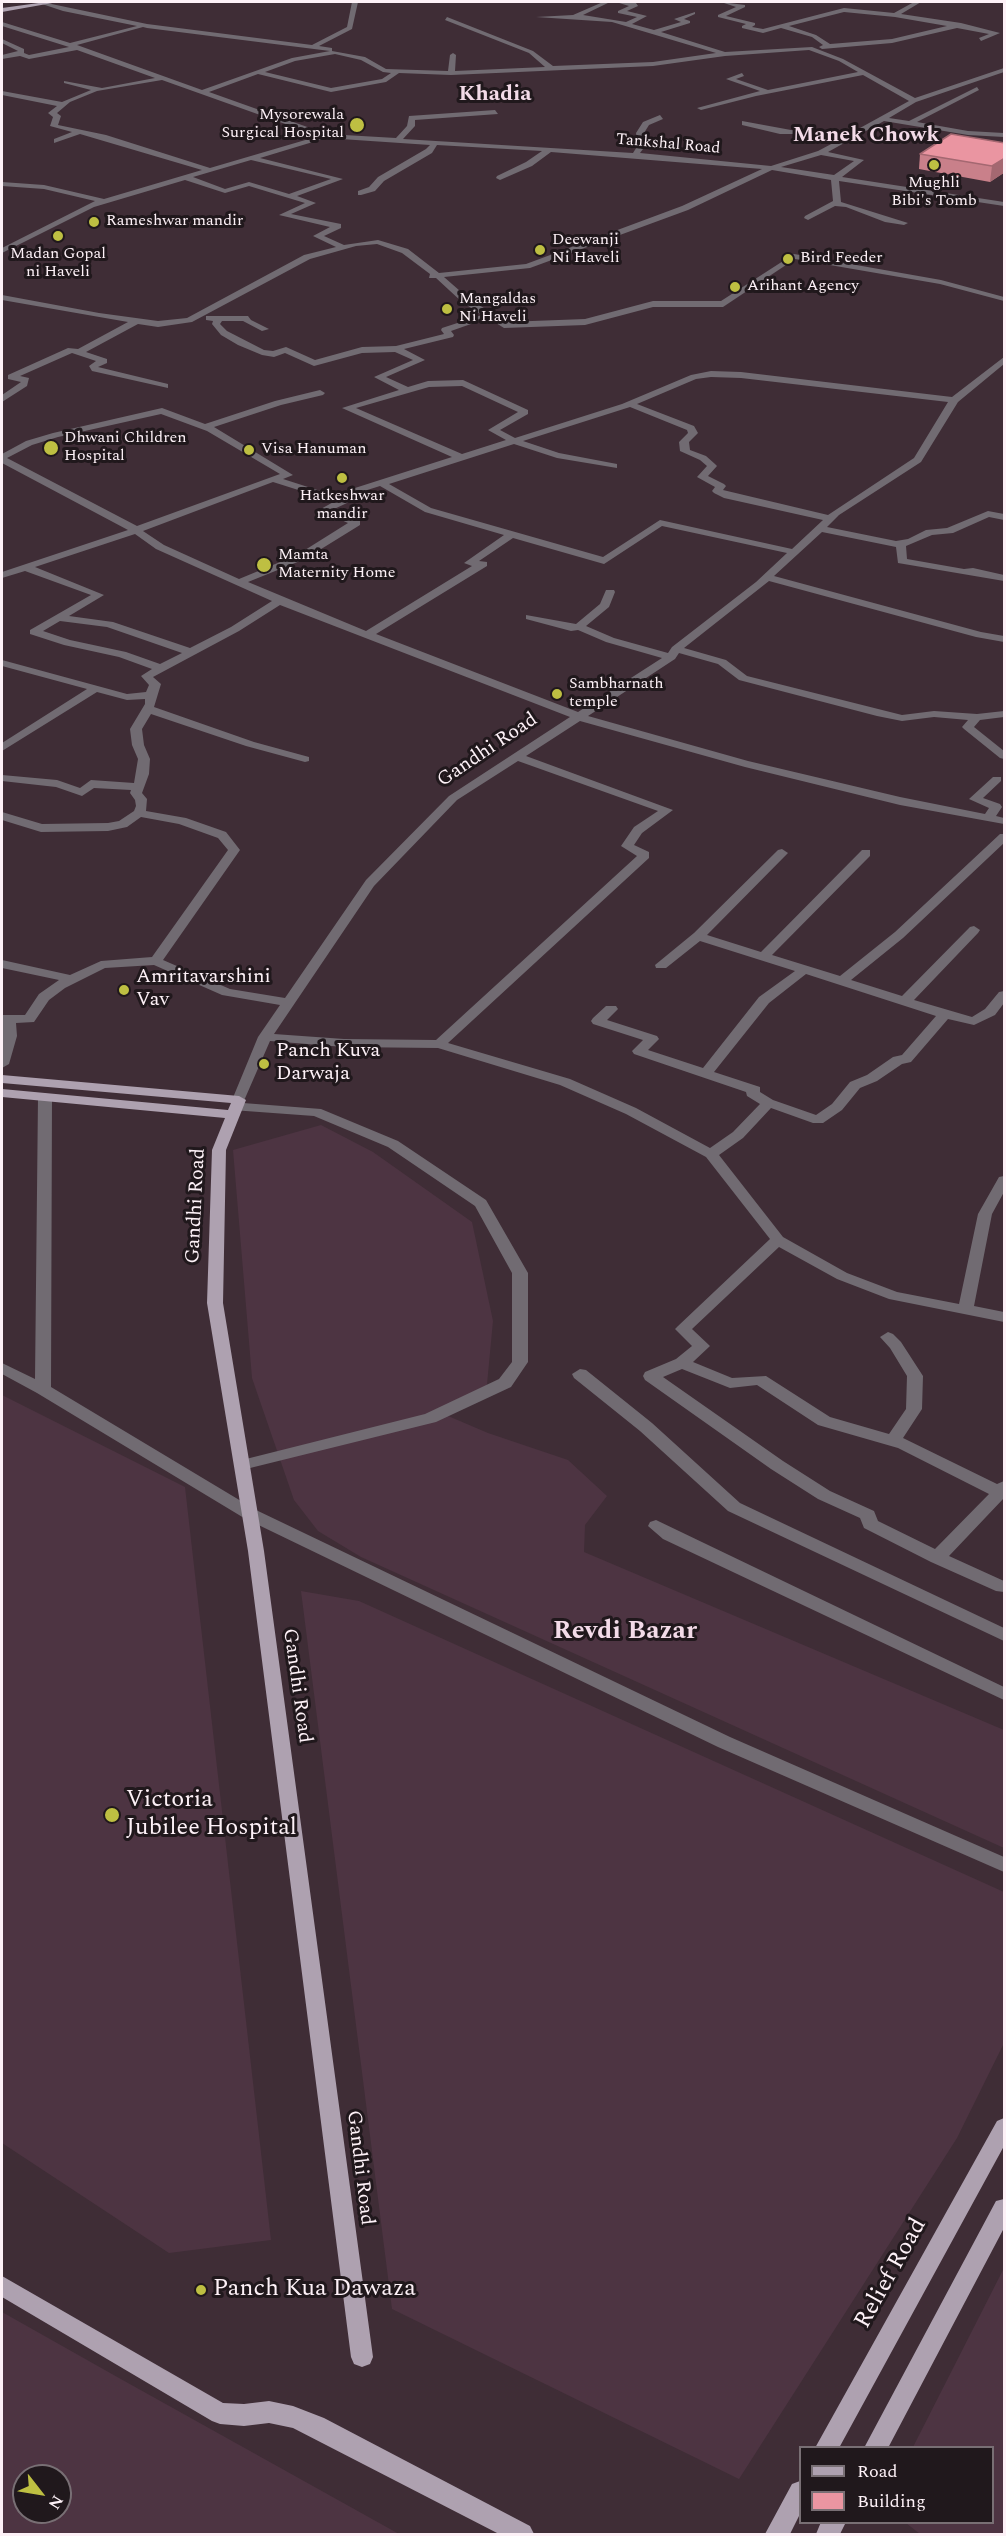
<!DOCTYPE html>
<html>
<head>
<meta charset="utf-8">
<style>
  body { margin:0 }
  #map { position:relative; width:1006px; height:2536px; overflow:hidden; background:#3f2d36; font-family:Spectral,serif }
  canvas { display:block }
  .frame { position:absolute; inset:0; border:3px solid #fdf1f7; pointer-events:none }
  .legend { position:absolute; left:799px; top:2446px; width:195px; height:78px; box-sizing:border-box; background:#20181c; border:2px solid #786f74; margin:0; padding:8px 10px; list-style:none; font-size:18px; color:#fdf1f7 }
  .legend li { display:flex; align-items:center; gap:12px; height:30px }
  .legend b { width:30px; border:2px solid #786f74 }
  .north { position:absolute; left:12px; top:2464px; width:60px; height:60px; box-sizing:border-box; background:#20181c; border:2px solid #786f74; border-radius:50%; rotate:121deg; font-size:16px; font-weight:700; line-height:24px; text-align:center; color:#fdf1f7 }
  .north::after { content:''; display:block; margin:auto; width:21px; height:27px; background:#bebf42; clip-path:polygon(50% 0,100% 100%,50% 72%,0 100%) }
</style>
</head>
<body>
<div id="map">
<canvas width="1006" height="2536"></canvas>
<div class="frame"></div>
<ul class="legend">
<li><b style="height:8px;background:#aea1b0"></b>Road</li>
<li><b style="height:16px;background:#ea95a1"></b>Building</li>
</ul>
<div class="north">N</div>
</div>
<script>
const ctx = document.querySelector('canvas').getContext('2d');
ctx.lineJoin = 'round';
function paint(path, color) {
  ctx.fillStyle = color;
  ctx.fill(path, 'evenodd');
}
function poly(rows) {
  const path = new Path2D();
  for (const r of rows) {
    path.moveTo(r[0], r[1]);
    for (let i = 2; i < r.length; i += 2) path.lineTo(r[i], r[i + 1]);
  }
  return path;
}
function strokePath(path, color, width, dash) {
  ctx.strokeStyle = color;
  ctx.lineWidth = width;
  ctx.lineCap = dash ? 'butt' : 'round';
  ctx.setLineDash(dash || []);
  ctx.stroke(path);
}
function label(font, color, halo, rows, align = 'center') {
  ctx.font = font + ' Spectral,serif';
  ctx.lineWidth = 6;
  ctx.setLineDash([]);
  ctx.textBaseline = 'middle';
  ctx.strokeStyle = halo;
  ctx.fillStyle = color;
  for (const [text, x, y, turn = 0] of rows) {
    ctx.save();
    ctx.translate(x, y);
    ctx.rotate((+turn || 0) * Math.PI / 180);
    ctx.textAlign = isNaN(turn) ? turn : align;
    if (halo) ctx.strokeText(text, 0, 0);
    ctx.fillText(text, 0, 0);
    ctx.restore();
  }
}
const built = poly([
  [321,1125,373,1152,472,1222,493,1321,486,1395,434,1410,488,1433,568,1460,607,1496,585,1525,584,1552,1004,1730,1004,1848,361,1557,318,1531,294,1500,252,1378,233,1150],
  [2,1395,185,1487,271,2240,169,2253,2,2143],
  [301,1591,359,1601,1004,1892,1004,2043,957,2138,739,2479,392,2309],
  [1004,2268,1004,2534,920,2534,906,2523,992,2522,992,2448,913,2447],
  [2,2312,119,2378,399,2534,2,2534],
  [24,2476,60,2476,60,2512,24,2512]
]);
const minor = poly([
  [42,2,147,24,312,45,347,27,352,2,358,2,352,29,319,46,332,48,332,51,365,57,386,69,448,71,450,55,453,53,456,55,455,71,545,67,529,53,445,20,447,17,533,51,553,66,653,62,716,53,612,22,536,17,573,15,603,2,610,2,583,15,626,22,637,17,618,13,618,11,629,6,616,2,636,3,638,6,627,11,647,16,632,24,654,30,681,22,674,19,695,12,695,14,684,19,690,21,690,23,661,32,725,52,812,47,843,59,915,98,1004,68,1004,72,916,102,889,118,909,121,977,87,979,90,917,122,968,131,1004,133,1004,137,968,135,884,121,828,152,864,160,842,177,1004,202,1004,206,839,181,841,202,908,223,904,225,885,222,846,207,835,206,808,220,804,218,805,216,833,201,831,180,772,170,688,210,530,268,444,277,468,298,506,322,585,319,653,301,721,301,794,254,941,280,1004,297,1004,301,940,284,795,259,723,307,653,307,585,325,504,328,488,318,451,331,454,335,453,337,404,349,425,360,386,377,408,387,428,381,463,380,528,410,528,414,500,430,515,438,622,404,691,375,711,371,741,372,952,397,1004,357,1004,364,958,402,921,462,839,515,827,527,896,541,908,539,926,530,947,528,988,511,1004,514,1004,520,989,517,953,533,932,535,906,546,907,559,964,569,973,568,1004,575,1004,581,898,563,896,547,822,532,774,576,981,632,1004,636,1004,642,976,637,769,581,684,648,726,660,747,676,902,715,934,711,977,714,1004,711,1004,717,980,720,974,727,1004,751,1004,759,1000,758,964,729,962,727,968,720,934,717,902,721,877,716,739,680,718,664,679,653,675,659,588,716,748,761,900,797,985,814,989,808,969,799,993,777,1001,777,1001,781,983,798,1000,804,1002,807,996,816,1004,818,1004,824,900,805,745,767,580,721,526,756,673,810,642,833,634,845,649,852,649,858,448,1043,570,1079,636,1108,710,1148,733,1132,760,1104,747,1096,746,1092,634,1054,632,1051,643,1040,593,1024,591,1021,593,1018,606,1006,616,1006,618,1009,607,1020,657,1036,659,1039,648,1050,703,1068,759,997,795,971,700,941,666,968,656,968,655,965,694,933,778,850,782,849,788,853,707,935,761,952,862,850,870,850,870,856,772,955,840,976,895,932,1000,834,1004,834,1004,843,903,938,851,980,902,996,970,927,974,926,980,930,978,933,914,1000,972,1017,985,1009,999,992,1004,991,1004,1003,995,1015,974,1025,948,1019,911,1062,902,1064,877,1081,860,1088,842,1110,823,1123,813,1123,771,1108,743,1138,719,1155,783,1237,847,1273,897,1292,959,1304,978,1214,999,1177,1004,1176,1004,1192,992,1214,974,1306,1004,1312,1004,1322,889,1299,837,1279,779,1247,692,1329,710,1346,693,1362,732,1378,766,1376,830,1417,889,1434,906,1409,907,1376,890,1348,880,1337,888,1332,893,1334,901,1342,923,1376,922,1409,903,1438,997,1484,1004,1481,1004,1498,949,1556,1004,1581,1004,1592,996,1591,931,1562,864,1528,860,1518,818,1499,771,1469,645,1380,643,1376,645,1372,676,1359,692,1346,675,1329,678,1326,770,1239,706,1157,626,1114,560,1085,438,1048,344,1047,270,1041,243,1103,321,1109,398,1141,486,1200,528,1273,528,1362,511,1387,436,1422,242,1470,236,1469,234,1465,236,1461,242,1460,425,1414,499,1379,512,1362,512,1273,475,1206,388,1147,314,1116,232,1110,230,1107,235,1103,232,1100,258,1037,280,1005,222,995,154,965,105,968,65,988,49,1000,34,1022,16,1023,17,1036,9,1064,2,1068,2,1015,25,1015,39,994,59,980,2,968,2,960,70,975,101,961,152,957,228,850,218,838,179,824,141,817,127,827,108,831,41,832,2,820,2,812,42,824,108,823,119,821,134,811,136,806,135,800,130,793,131,790,94,788,82,796,56,787,2,781,2,775,57,780,80,788,91,780,134,783,138,759,132,745,130,729,145,704,145,699,127,700,97,692,2,751,2,743,87,689,2,666,2,660,127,694,146,692,149,685,141,676,152,669,119,657,64,645,30,634,30,630,91,595,25,571,2,578,2,572,128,530,2,463,2,454,26,441,53,433,162,408,205,424,275,401,320,390,325,393,323,395,281,405,214,427,293,475,283,479,333,495,452,457,342,408,399,390,374,377,413,360,395,352,362,353,314,366,285,353,274,357,262,355,238,345,221,335,212,324,213,321,206,320,206,316,248,316,251,320,269,329,262,331,243,321,222,321,220,324,227,331,264,350,273,351,286,347,315,360,362,347,396,346,444,334,441,330,442,328,482,315,462,302,436,278,429,278,430,274,402,253,377,244,356,246,310,259,192,322,158,327,138,324,86,352,107,359,107,363,98,367,168,384,168,388,92,371,89,366,96,361,72,353,20,376,29,378,27,386,2,402,2,395,21,382,8,379,8,375,68,348,78,349,128,322,2,300,2,295,99,313,158,321,187,318,304,255,336,247,313,236,330,227,279,215,305,203,249,186,225,193,185,180,94,207,2,253,2,248,95,201,44,189,2,186,2,182,44,185,104,199,202,170,80,134,54,143,54,139,72,132,50,126,53,117,48,113,57,106,2,95,2,91,62,102,91,90,64,83,64,81,102,88,155,78,77,50,29,59,20,56,2,59,2,55,18,51,2,43,2,39,24,49,24,53,29,55,69,47,2,26,2,22,70,43,137,26,63,11,42,4,42,2],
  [143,27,147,28,330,51,292,58,202,90,77,45,143,27],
  [809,50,839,61,858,72,768,90,736,79,744,76,742,73,726,79,760,91,697,108,701,110,756,96,863,75,909,101,840,139,742,121,742,125,780,134,795,134,835,142,818,151,771,166,640,153,646,145,644,133,649,125,663,119,660,115,643,122,636,133,638,145,633,153,403,139,415,126,415,120,498,114,495,110,409,116,407,126,396,138,327,134,209,92,258,74,331,92,386,82,399,73,451,75,653,66,725,56,809,50],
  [335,54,361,60,383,72,391,73,382,79,331,88,265,72,295,61,335,54],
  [162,80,319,136,210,168,106,135,58,125,61,116,57,113,70,102,97,91,162,80],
  [326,138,430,145,426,149,378,177,369,187,358,191,358,195,361,195,375,191,384,181,432,153,437,145,542,151,526,162,497,176,496,178,500,180,532,166,551,152,762,169,682,206,526,264,439,273,408,249,378,240,344,245,324,236,341,228,341,224,291,214,316,203,297,196,343,179,260,158,326,138],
  [821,155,854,161,834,175,781,167,821,155],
  [251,160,331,179,289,194,249,182,225,189,193,177,251,160],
  [711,377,741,378,948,402,914,458,828,515,723,490,726,486,724,484,708,476,717,466,715,464,706,456,690,450,689,442,698,433,694,426,637,404,696,379,711,377],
  [462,386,518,412,488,430,506,440,462,454,356,408,429,387,462,386],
  [630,407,687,430,688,433,679,442,680,451,700,460,707,466,697,477,715,487,712,491,714,493,724,498,823,520,792,549,660,520,603,557,431,508,389,484,514,444,557,458,617,468,617,464,559,453,523,441,630,407],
  [161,414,207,431,280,474,137,526,7,458,32,445,58,437,161,414],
  [273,482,330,500,337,500,319,510,348,523,297,555,239,579,164,545,143,531,273,482],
  [380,486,425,512,504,535,464,563,472,566,366,631,248,582,305,559,360,525,360,521,332,510,347,503,349,501,345,497,380,486],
  [662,526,787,553,756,582,672,647,668,653,614,638,586,626,609,607,615,592,614,590,606,590,600,604,576,624,526,615,526,619,571,631,578,630,606,642,662,658,578,712,376,634,487,566,487,562,479,561,513,538,604,564,662,526],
  [135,534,156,549,272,601,231,627,190,648,113,622,69,616,104,595,35,567,135,534],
  [280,605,570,717,449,796,366,880,285,998,230,989,163,960,240,850,226,832,186,818,146,811,147,799,142,793,149,774,150,759,144,745,142,729,151,714,246,746,305,762,309,761,309,757,254,742,154,707,161,684,153,677,239,631,280,605],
  [60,621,107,627,182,653,160,664,126,652,70,640,43,631,60,621],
  [518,761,658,811,634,827,621,846,637,856,436,1040,344,1039,274,1034,374,886,457,800,518,761],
  [806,974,936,1016,902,1055,893,1057,867,1075,850,1082,832,1104,816,1115,773,1100,760,1092,760,1087,714,1072,769,1003,806,974],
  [682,1369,730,1388,757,1385,818,1425,898,1448,989,1494,935,1549,878,1521,874,1511,830,1491,783,1461,663,1377,682,1369],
  [721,2,745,5,745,7,726,16,755,23,755,25,752,27,763,29,844,8,894,13,914,2,921,2,901,14,961,23,1000,33,981,41,979,38,989,34,957,28,892,43,822,49,819,47,823,45,812,37,781,28,763,33,742,28,742,26,746,24,718,17,718,15,736,7,721,2],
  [844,12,895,17,947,26,892,39,830,44,816,35,789,26,844,12],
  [45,1093,52,1097,51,1387,256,1510,730,1737,1004,1857,1004,1872,718,1747,244,1518,37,1393,2,1374,2,1363,35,1379,38,1097,45,1093],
  [580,1369,586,1370,652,1423,740,1503,1004,1628,1004,1641,728,1511,640,1431,574,1378,572,1374,580,1369],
  [656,1520,1004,1687,1004,1700,663,1539,648,1526,650,1522,656,1520]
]);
const major = poly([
  [46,2,58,2,2,12,2,8,46,2],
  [2,1075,239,1096,246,1100,226,1150,223,1303,264,1551,373,2357,370,2364,362,2367,354,2364,351,2357,248,1551,207,1303,212,1150,225,1118,2,1097,2,1089,228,1110,231,1103,2,1083,2,1075],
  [1004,2118,1004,2146,839,2448,815,2448,997,2121,1004,2118],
  [1004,2199,1004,2228,888,2448,864,2448,996,2201,1004,2199],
  [2,2276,223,2403,244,2404,269,2401,293,2406,324,2418,530,2526,534,2534,499,2534,293,2428,269,2423,244,2426,220,2424,212,2421,2,2297,2,2276],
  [800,2481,800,2514,790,2534,765,2534,792,2484,800,2481],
  [821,2522,846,2522,840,2534,816,2534,821,2522]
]);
const wall = poly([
  [1005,143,1005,172,990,182,919,169,920,154]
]);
const shadedWall = poly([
  [1005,158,1005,172,990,182,992,166]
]);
const building = poly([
  [951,134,1005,143,1005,158,992,166,920,154,951,134]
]);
const markers = [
  [357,125,8,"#bebf42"],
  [934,165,6,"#bebf42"],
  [94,222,6,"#bebf42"],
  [58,236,6,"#bebf42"],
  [540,250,6,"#bebf42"],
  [788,259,6,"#bebf42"],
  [735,287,6,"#bebf42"],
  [447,309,6,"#bebf42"],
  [51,448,8,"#bebf42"],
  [249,450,6,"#bebf42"],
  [342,478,6,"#bebf42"],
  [264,565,8,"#bebf42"],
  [557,694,6,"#bebf42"],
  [124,990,6,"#bebf42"],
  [264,1064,6,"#bebf42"],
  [112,1815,8,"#bebf42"],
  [201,2290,6,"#bebf42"]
];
const farPoinames = [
  ["Mysorewala",344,116,"right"],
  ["Surgical Hospital",344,134,"right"],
  ["Mughli",934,184,"center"],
  ["Bibi's Tomb",934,202,"center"],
  ["Rameshwar mandir",106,222],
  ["Deewanji",552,241],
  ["Ni Haveli",552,259],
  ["Madan Gopal",58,255,"center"],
  ["ni Haveli",58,273,"center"],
  ["Bird Feeder",800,259],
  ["Arihant Agency",747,287],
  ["Mangaldas",459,300],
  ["Ni Haveli",459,318],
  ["Dhwani Children",64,439],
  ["Hospital",64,457],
  ["Visa Hanuman",261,450],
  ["Hatkeshwar",342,497,"center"],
  ["mandir",342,515,"center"],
  ["Mamta",278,556],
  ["Maternity Home",278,574],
  ["Sambharnath",569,685],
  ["temple",569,703]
];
const farStreetnames = [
  ["Tankshal Road",668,145,5]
];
const streetNames = [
  ["Gandhi Road",488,751,-34],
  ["Gandhi Road",197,1206,-87],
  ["Gandhi Road",296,1686,82],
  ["Gandhi Road",359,2168,83]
];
const poiNames = [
  ["Amritavarshini",136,978],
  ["Vav",136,1001],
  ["Panch Kuva",276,1052],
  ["Darwaja",276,1075]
];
const farDistrictnames = [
  ["Khadia",495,96],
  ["Manek Chowk",866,137]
];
const nearPoinames = [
  ["Victoria",126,1801],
  ["Jubilee Hospital",126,1829],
  ["Panch Kua Dawaza",213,2290]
];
const nearStreetnames = [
  ["Relief Road",892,2274,-61]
];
const districtNames = [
  ["Revdi Bazar",625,1633]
];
paint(built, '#4d3442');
paint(minor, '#716b72');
paint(major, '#aea1b0');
paint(wall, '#c9808a');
paint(shadedWall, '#a46871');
paint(building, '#ea95a1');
strokePath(building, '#a46871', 1.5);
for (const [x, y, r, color] of markers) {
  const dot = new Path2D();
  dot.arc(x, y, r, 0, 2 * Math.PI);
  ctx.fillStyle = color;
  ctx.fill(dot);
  strokePath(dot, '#20181c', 2);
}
label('16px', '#fdf1f7', '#20181c', farPoinames, 'left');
label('16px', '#fdf1f7', '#20181c', farStreetnames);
label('20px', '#fdf1f7', '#20181c', streetNames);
label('20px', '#fdf1f7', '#20181c', poiNames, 'left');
label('bold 22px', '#f3dbe8', '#20181c', farDistrictnames);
label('24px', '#fdf1f7', '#20181c', nearPoinames, 'left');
label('24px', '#fdf1f7', '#20181c', nearStreetnames);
label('bold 26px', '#f3dbe8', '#20181c', districtNames);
</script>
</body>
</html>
